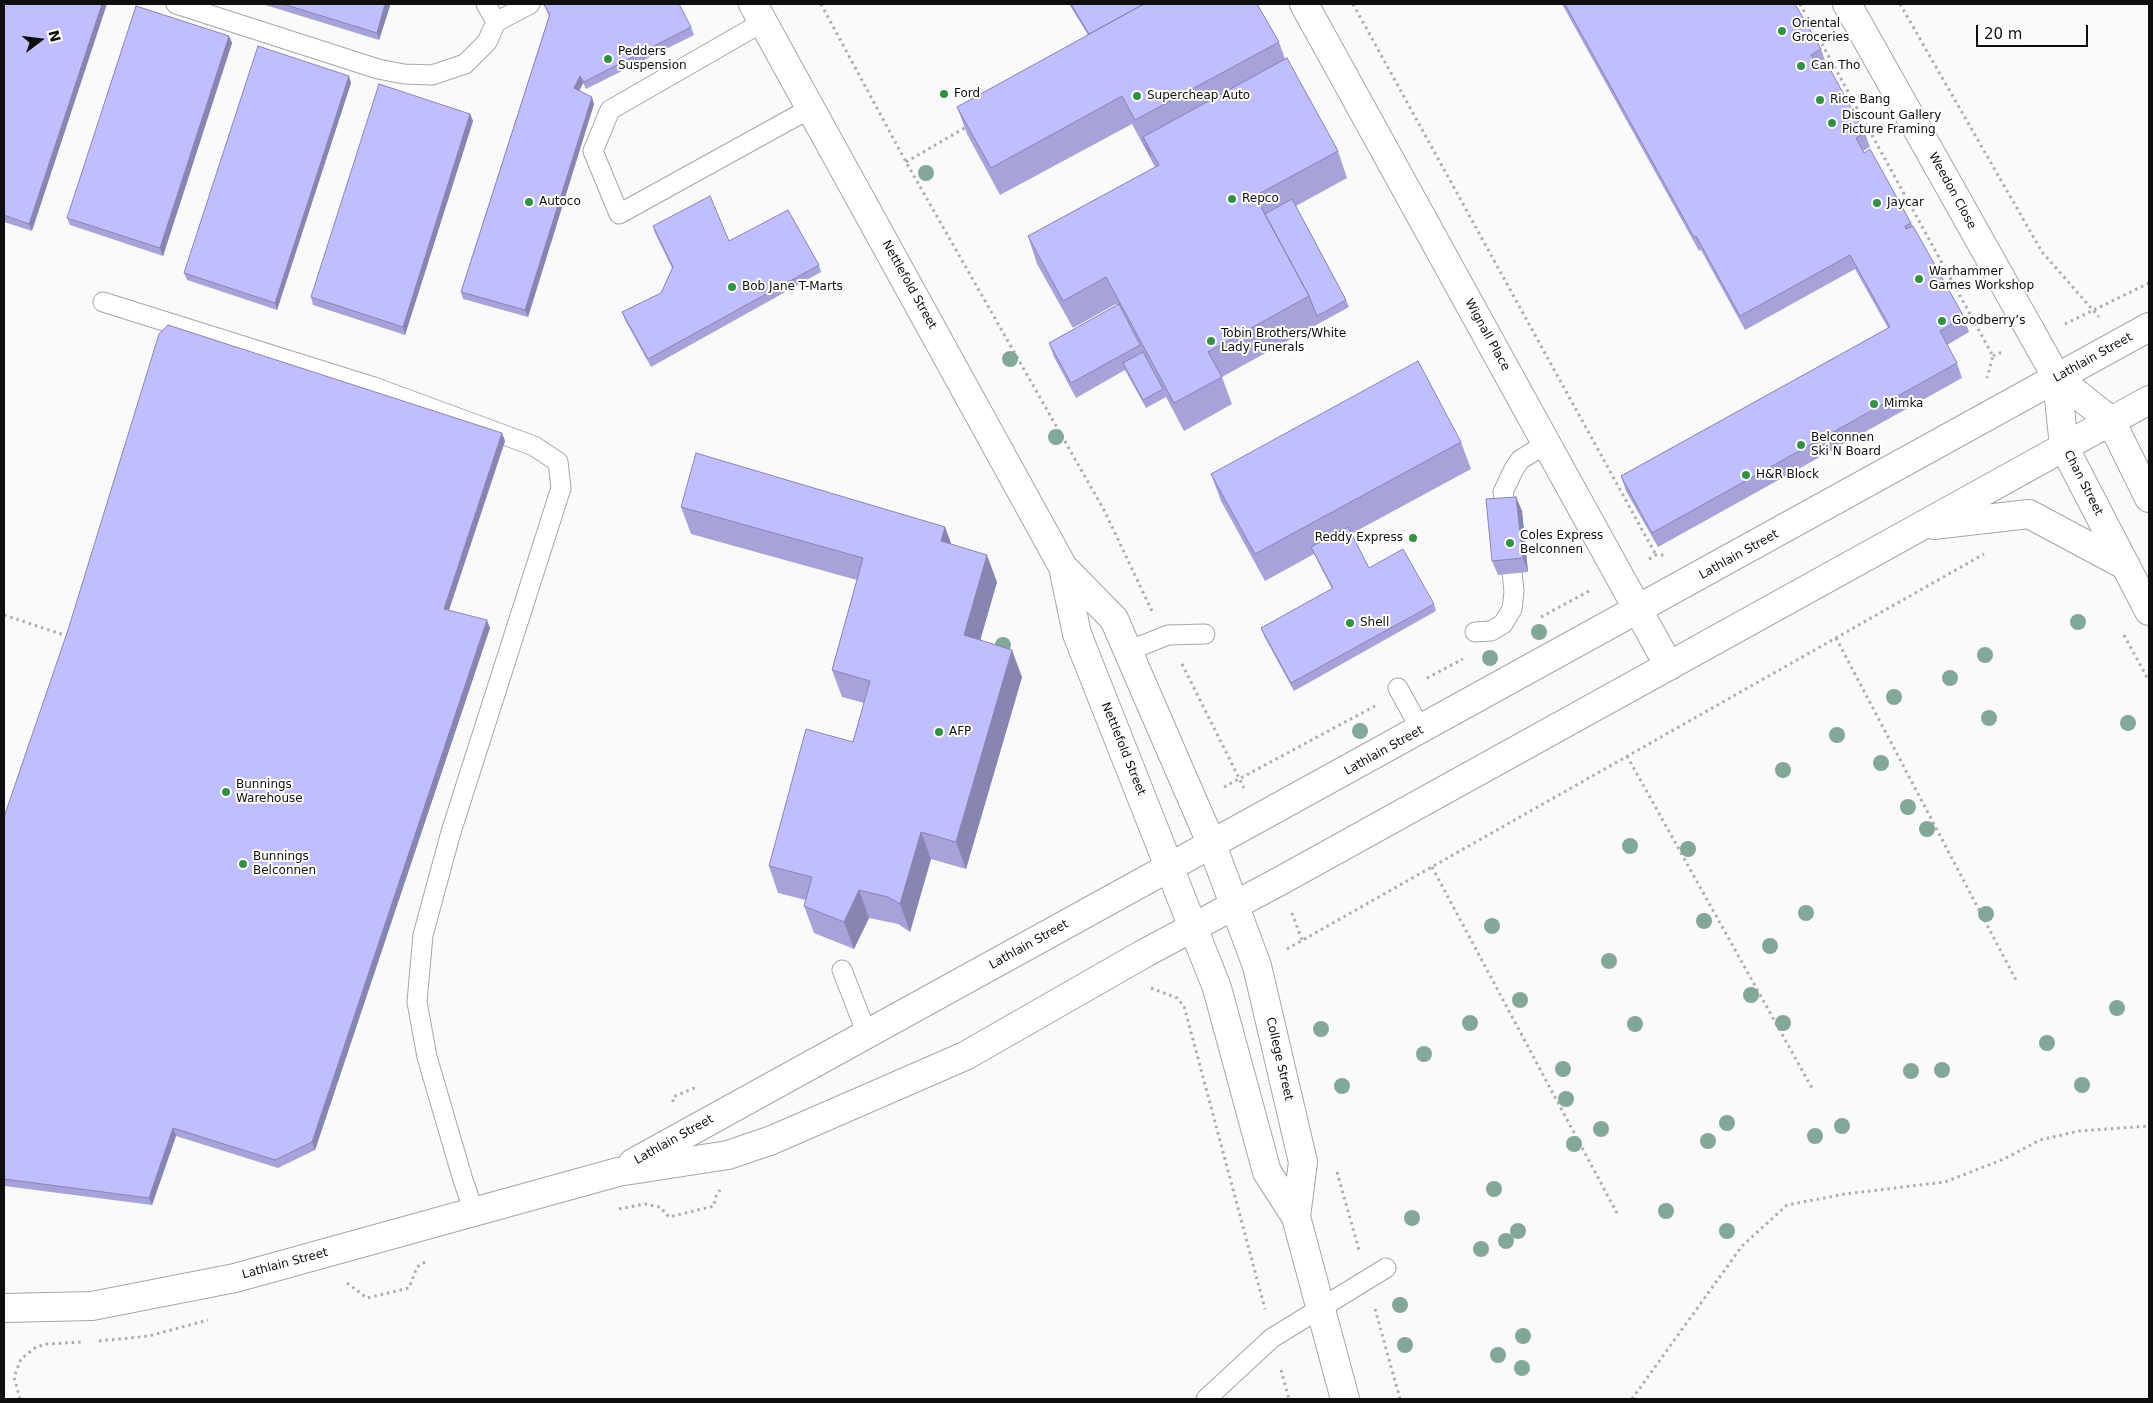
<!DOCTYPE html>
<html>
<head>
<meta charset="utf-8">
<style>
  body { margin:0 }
  #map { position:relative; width:2153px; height:1403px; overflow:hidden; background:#fafafd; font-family:"DejaVu Sans",sans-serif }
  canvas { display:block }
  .frame { position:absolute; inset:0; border:5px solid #0e0e0f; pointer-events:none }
  .north { position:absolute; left:15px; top:15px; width:50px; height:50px; -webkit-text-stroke:4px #fff; paint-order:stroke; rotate:75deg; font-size:14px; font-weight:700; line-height:20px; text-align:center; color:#0e0e0f }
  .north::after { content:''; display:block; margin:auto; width:18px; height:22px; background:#0e0e0f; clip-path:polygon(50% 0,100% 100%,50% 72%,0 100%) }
  .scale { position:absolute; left:1976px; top:25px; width:112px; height:22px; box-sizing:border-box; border:2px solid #0e0e0f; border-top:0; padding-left:6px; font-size:15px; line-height:18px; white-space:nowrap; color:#0e0e0f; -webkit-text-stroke:4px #fff; paint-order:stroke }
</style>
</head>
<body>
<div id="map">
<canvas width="2153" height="1403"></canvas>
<div class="frame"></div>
<div class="north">N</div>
<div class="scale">20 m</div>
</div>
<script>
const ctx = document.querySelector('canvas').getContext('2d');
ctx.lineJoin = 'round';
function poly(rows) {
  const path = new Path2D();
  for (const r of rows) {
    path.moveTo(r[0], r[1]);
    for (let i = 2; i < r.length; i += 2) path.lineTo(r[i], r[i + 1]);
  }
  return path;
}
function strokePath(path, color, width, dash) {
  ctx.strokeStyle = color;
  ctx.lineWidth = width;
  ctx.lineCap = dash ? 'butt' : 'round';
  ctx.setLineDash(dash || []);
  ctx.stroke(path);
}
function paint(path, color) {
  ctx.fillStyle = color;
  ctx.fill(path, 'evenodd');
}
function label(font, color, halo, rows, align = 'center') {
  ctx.font = font + ' "DejaVu Sans",sans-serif';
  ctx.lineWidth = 4;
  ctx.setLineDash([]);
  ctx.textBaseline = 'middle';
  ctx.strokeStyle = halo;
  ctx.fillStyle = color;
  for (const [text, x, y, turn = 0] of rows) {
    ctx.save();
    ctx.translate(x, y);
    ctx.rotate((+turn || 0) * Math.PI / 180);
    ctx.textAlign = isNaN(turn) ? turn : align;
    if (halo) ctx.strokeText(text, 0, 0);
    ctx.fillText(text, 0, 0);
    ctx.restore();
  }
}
const path = poly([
  [821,4,906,162,1104,510,1152,611],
  [1353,4,1656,555],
  [1800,4,1993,356,1987,378],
  [1900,4,2042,252,2099,317],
  [906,162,968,126],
  [2065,324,2149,283],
  [1993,356,2004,351],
  [1649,559,1656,555,1664,555],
  [4,615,70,637],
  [1541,617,1591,590],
  [2124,635,2149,681],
  [1836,638,2016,980],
  [1182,664,1244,788],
  [1427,678,1463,659],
  [1627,756,1812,1088],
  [1224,787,1375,706],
  [1432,867,1618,1215],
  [1292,913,1302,940],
  [1287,949,1984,554],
  [1151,988,1177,998,1184,1006,1265,1309],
  [673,1102,673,1097,697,1087],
  [1337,1172,1359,1250],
  [619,1209,645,1204,660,1207,669,1217,714,1206,715,1198,720,1190],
  [347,1283,367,1298,409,1288,417,1267,425,1262],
  [1375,1309,1400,1399],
  [99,1341,149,1336,208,1320],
  [1281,1370,1289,1399],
  [20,1399,14,1377,21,1359,36,1347,46,1344,83,1342],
  [1632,1399,1742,1246,1787,1205,1845,1194,1945,1182,2004,1159,2040,1140,2079,1131,2149,1126]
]);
const service = poly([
  [176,4,378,69,404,74,432,75,465,64,487,42,496,22,486,4],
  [496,22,530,4],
  [763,22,610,110,593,151,619,214,811,108],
  [103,302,374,387,534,446,558,462,561,488,451,832,423,935,417,1002,427,1057,463,1180,474,1212],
  [1508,522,1503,492,1514,469,1520,460,1547,443],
  [1475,632,1491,631,1503,624,1512,609,1514,592,1510,550],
  [1128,651,1168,635,1205,634],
  [1398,688,1421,730],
  [842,970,867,1034],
  [1206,1399,1272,1338,1386,1268]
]);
const minor = poly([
  [1304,4,1669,666],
  [1847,4,2057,378,2111,421,2149,498],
  [2057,378,2064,447,2149,611]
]);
const tertiary = poly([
  [753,4,1063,567,1077,634,1217,988,1267,1172,1296,1217,1345,1399],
  [1933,525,2029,514,2126,566],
  [1063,567,1114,619,1212,845,1257,966,1303,1162,1296,1217],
  [633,1163,2149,327],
  [4,1308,92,1306,235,1278,618,1172,728,1155,772,1140,965,1056,1145,953,1280,881,2149,400]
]);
const trees = [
  [926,173],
  [1010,359],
  [1056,437],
  [2078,622],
  [1539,632],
  [1003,645],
  [1985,655],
  [1490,658],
  [1950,678],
  [1894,697],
  [1989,718],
  [2128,723],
  [1360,731],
  [1837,735],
  [1881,763],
  [1783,770],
  [1908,807],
  [1927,829],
  [1630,846],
  [1688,849],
  [1806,913],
  [1986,914],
  [1704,921],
  [1492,926],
  [1770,946],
  [1609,961],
  [1751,995],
  [1520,1000],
  [2117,1008],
  [1470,1023],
  [1783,1023],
  [1635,1024],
  [1321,1029],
  [2047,1043],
  [1424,1054],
  [1563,1069],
  [1942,1070],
  [1911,1071],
  [2082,1085],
  [1342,1086],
  [1566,1099],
  [1727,1123],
  [1842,1126],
  [1601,1129],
  [1815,1136],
  [1708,1141],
  [1574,1144],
  [1494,1189],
  [1666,1211],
  [1412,1218],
  [1518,1231],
  [1727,1231],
  [1506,1241],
  [1481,1249],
  [1400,1305],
  [1523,1336],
  [1405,1345],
  [1498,1355],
  [1522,1368]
];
const wall = poly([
  [4,4,32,231,4,222],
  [262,4,388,4,390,6,379,40],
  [1069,4,1257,4,1279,42,1285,59,1338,151,1347,178,1296,206,1346,300,1349,307,1222,377,1232,404,1184,431,1166,397,1146,408,1125,370,1076,398,1054,357,1049,343,1117,305,1116,304,1073,328,1037,264,1028,236,1155,167,1132,124,1000,195,967,134,957,107,1088,35],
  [1562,4,1795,4,1821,49,1825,61,1865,133,1870,147,1863,151,1911,223,1964,317,1969,332,1947,345,1957,363,1962,378,1658,547,1626,491,1621,476,1888,328,1855,269,1745,330,1701,250,1699,251],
  [544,5,691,27,694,35,586,89,583,83,579,91,594,104,528,317,463,299,461,292,549,16],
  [229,36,232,43,163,256,70,225,67,218],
  [351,83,277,310,187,280,184,273],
  [470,114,473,121,405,335,313,305,311,297],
  [653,226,729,241,819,265,821,272,651,367,625,320,622,312,661,293,672,268,655,233],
  [502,433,505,441,449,610,490,628,315,1150,278,1168,176,1136,152,1205,4,1186,4,817],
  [1461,442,1471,469,1351,534,1369,568,1434,604,1436,611,1294,691,1264,636,1261,628,1332,589,1314,554,1265,581,1221,501,1211,474],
  [1516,497,1522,511,1528,572,1498,575,1492,561],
  [681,507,945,527,951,544,997,582,980,640,1022,677,966,869,931,859,910,932,898,924,869,918,854,949,814,933,804,906,806,900,778,893,769,866,853,742,864,703,842,697,832,670,857,580,691,534]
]);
const shadedWall = poly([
  [102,4,107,4,32,231,29,224],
  [385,4,388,4,390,6,379,40,377,33],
  [229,36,232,43,163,256,160,248],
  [349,76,351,83,277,310,275,303],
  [580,76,583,83,577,95,574,88],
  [592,97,594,104,528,317,525,310],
  [470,114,473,121,405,335,403,327],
  [502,433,505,441,447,616,444,609],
  [1516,497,1522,511,1528,572,1523,558],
  [945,527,955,554,941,541],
  [987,555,997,582,974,662,964,635],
  [487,620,490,628,315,1150,312,1142],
  [1012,650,1022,677,966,869,956,842],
  [921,832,931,859,910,932,900,904],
  [859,890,869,918,854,949,844,922],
  [173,1128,176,1136,152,1205,149,1198]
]);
const building = poly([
  [4,4,102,4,29,224,4,215,4,4],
  [283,4,385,4,377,33,283,4],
  [546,4,679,4,691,27,584,82,580,76,574,88,592,97,525,310,461,292,550,14,544,5,546,4],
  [1071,4,1144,4,1089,34,1071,4],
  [1144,4,1257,4,1279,42,1135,120,1122,96,991,168,957,107,1144,4],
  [1565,4,1795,4,1821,49,1811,55,1817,65,1825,60,1865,133,1856,138,1864,153,1870,149,1911,223,1905,226,1906,229,1913,226,1964,317,1940,331,1957,363,1652,533,1621,476,1890,327,1850,255,1740,316,1696,236,1694,237,1565,4],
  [136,6,229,36,160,248,67,218,136,6],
  [258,46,349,76,275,303,184,273,258,46],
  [1287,58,1338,151,1255,196,1309,296,1208,352,1222,377,1174,403,1106,277,1063,301,1028,236,1159,165,1143,137,1287,58],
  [379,84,470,114,403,327,311,297,379,84],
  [1144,139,1151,156,1142,140,1144,139],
  [710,196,729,241,788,210,819,265,648,359,622,312,661,293,673,267,653,226,710,196],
  [1292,199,1346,300,1317,316,1309,296,1265,214,1292,199],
  [1119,304,1140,345,1071,383,1049,343,1119,304],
  [168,325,502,433,444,609,487,620,312,1142,275,1160,173,1128,149,1198,4,1179,4,817,68,630,159,334,168,325],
  [1143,352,1163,389,1143,400,1123,363,1143,352],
  [1418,361,1461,442,1255,554,1211,474,1418,361],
  [696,453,945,527,941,541,987,555,964,635,1012,650,956,842,921,832,900,904,888,897,859,890,844,922,804,906,812,877,769,866,806,729,853,742,870,681,832,670,863,558,681,507,696,453],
  [1516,497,1523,558,1492,561,1486,499,1516,497],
  [1348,527,1369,568,1403,549,1434,604,1291,683,1261,628,1333,588,1311,547,1348,527]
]);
const markers = [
  [1782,31,5,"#329143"],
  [608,59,5,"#329143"],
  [1801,66,5,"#329143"],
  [944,94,5,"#329143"],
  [1137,96,5,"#329143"],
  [1820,100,5,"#329143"],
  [1832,123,5,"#329143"],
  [1232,199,5,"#329143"],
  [529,202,5,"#329143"],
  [1877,203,5,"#329143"],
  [1919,279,5,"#329143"],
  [732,287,5,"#329143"],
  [1942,321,5,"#329143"],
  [1211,341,5,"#329143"],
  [1874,404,5,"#329143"],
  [1801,445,5,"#329143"],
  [1746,475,5,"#329143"],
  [1413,538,5,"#329143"],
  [1510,543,5,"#329143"],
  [1350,623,5,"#329143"],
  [939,732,5,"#329143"],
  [226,792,5,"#329143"],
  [243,864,5,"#329143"]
];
const poiNames = [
  ["Oriental",1792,24],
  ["Groceries",1792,38],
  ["Pedders",618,52],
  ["Suspension",618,66],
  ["Can Tho",1811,66],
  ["Ford",954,94],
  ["Supercheap Auto",1147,96],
  ["Rice Bang",1830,100],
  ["Discount Gallery",1842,116],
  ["Picture Framing",1842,130],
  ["Repco",1242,199],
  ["Autoco",539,202],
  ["Jaycar",1887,203],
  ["Warhammer",1929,272],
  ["Games Workshop",1929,286],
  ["Bob Jane T-Marts",742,287],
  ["Goodberry’s",1952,321],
  ["Tobin Brothers/White",1221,334],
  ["Lady Funerals",1221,348],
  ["Mimka",1884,404],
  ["Belconnen",1811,438],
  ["Ski N Board",1811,452],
  ["H&R Block",1756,475],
  ["Coles Express",1520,536],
  ["Belconnen",1520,550],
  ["Reddy Express",1403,538,"right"],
  ["Shell",1360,623],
  ["AFP",949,732],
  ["Bunnings",236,785],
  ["Warehouse",236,799],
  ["Bunnings",253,857],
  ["Belconnen",253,871]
];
const streetNames = [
  ["Weedon Close",1952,191,61],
  ["Nettlefold Street",909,285,61],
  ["Wignall Place",1487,335,61],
  ["Lathlain Street",2093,358,-29],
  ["Chan Street",2083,483,63],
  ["Lathlain Street",1739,555,-29],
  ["Nettlefold Street",1123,749,68],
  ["Lathlain Street",1384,751,-29],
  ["Lathlain Street",1029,945,-29],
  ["College Street",1279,1059,77],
  ["Lathlain Street",674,1140,-29],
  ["Lathlain Street",285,1264,-15]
];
strokePath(service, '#a6a6a9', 21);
strokePath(minor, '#a6a6a9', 30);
strokePath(tertiary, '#a6a6a9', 30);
strokePath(path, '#acacae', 3, [2.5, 4]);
strokePath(service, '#fff', 19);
strokePath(minor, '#fff', 28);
strokePath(tertiary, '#fff', 28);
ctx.fillStyle = '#84a897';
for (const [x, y] of trees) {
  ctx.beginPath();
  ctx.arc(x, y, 8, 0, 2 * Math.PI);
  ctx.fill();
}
paint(wall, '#a6a3db');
paint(shadedWall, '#8785b2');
paint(building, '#c1beff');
strokePath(building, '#8785b2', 1);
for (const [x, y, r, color] of markers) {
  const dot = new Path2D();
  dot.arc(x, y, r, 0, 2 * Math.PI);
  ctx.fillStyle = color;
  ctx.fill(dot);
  strokePath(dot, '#fff', 2);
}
label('12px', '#0e0e0f', '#fff', poiNames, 'left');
label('12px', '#0e0e0f', '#fff', streetNames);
</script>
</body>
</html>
